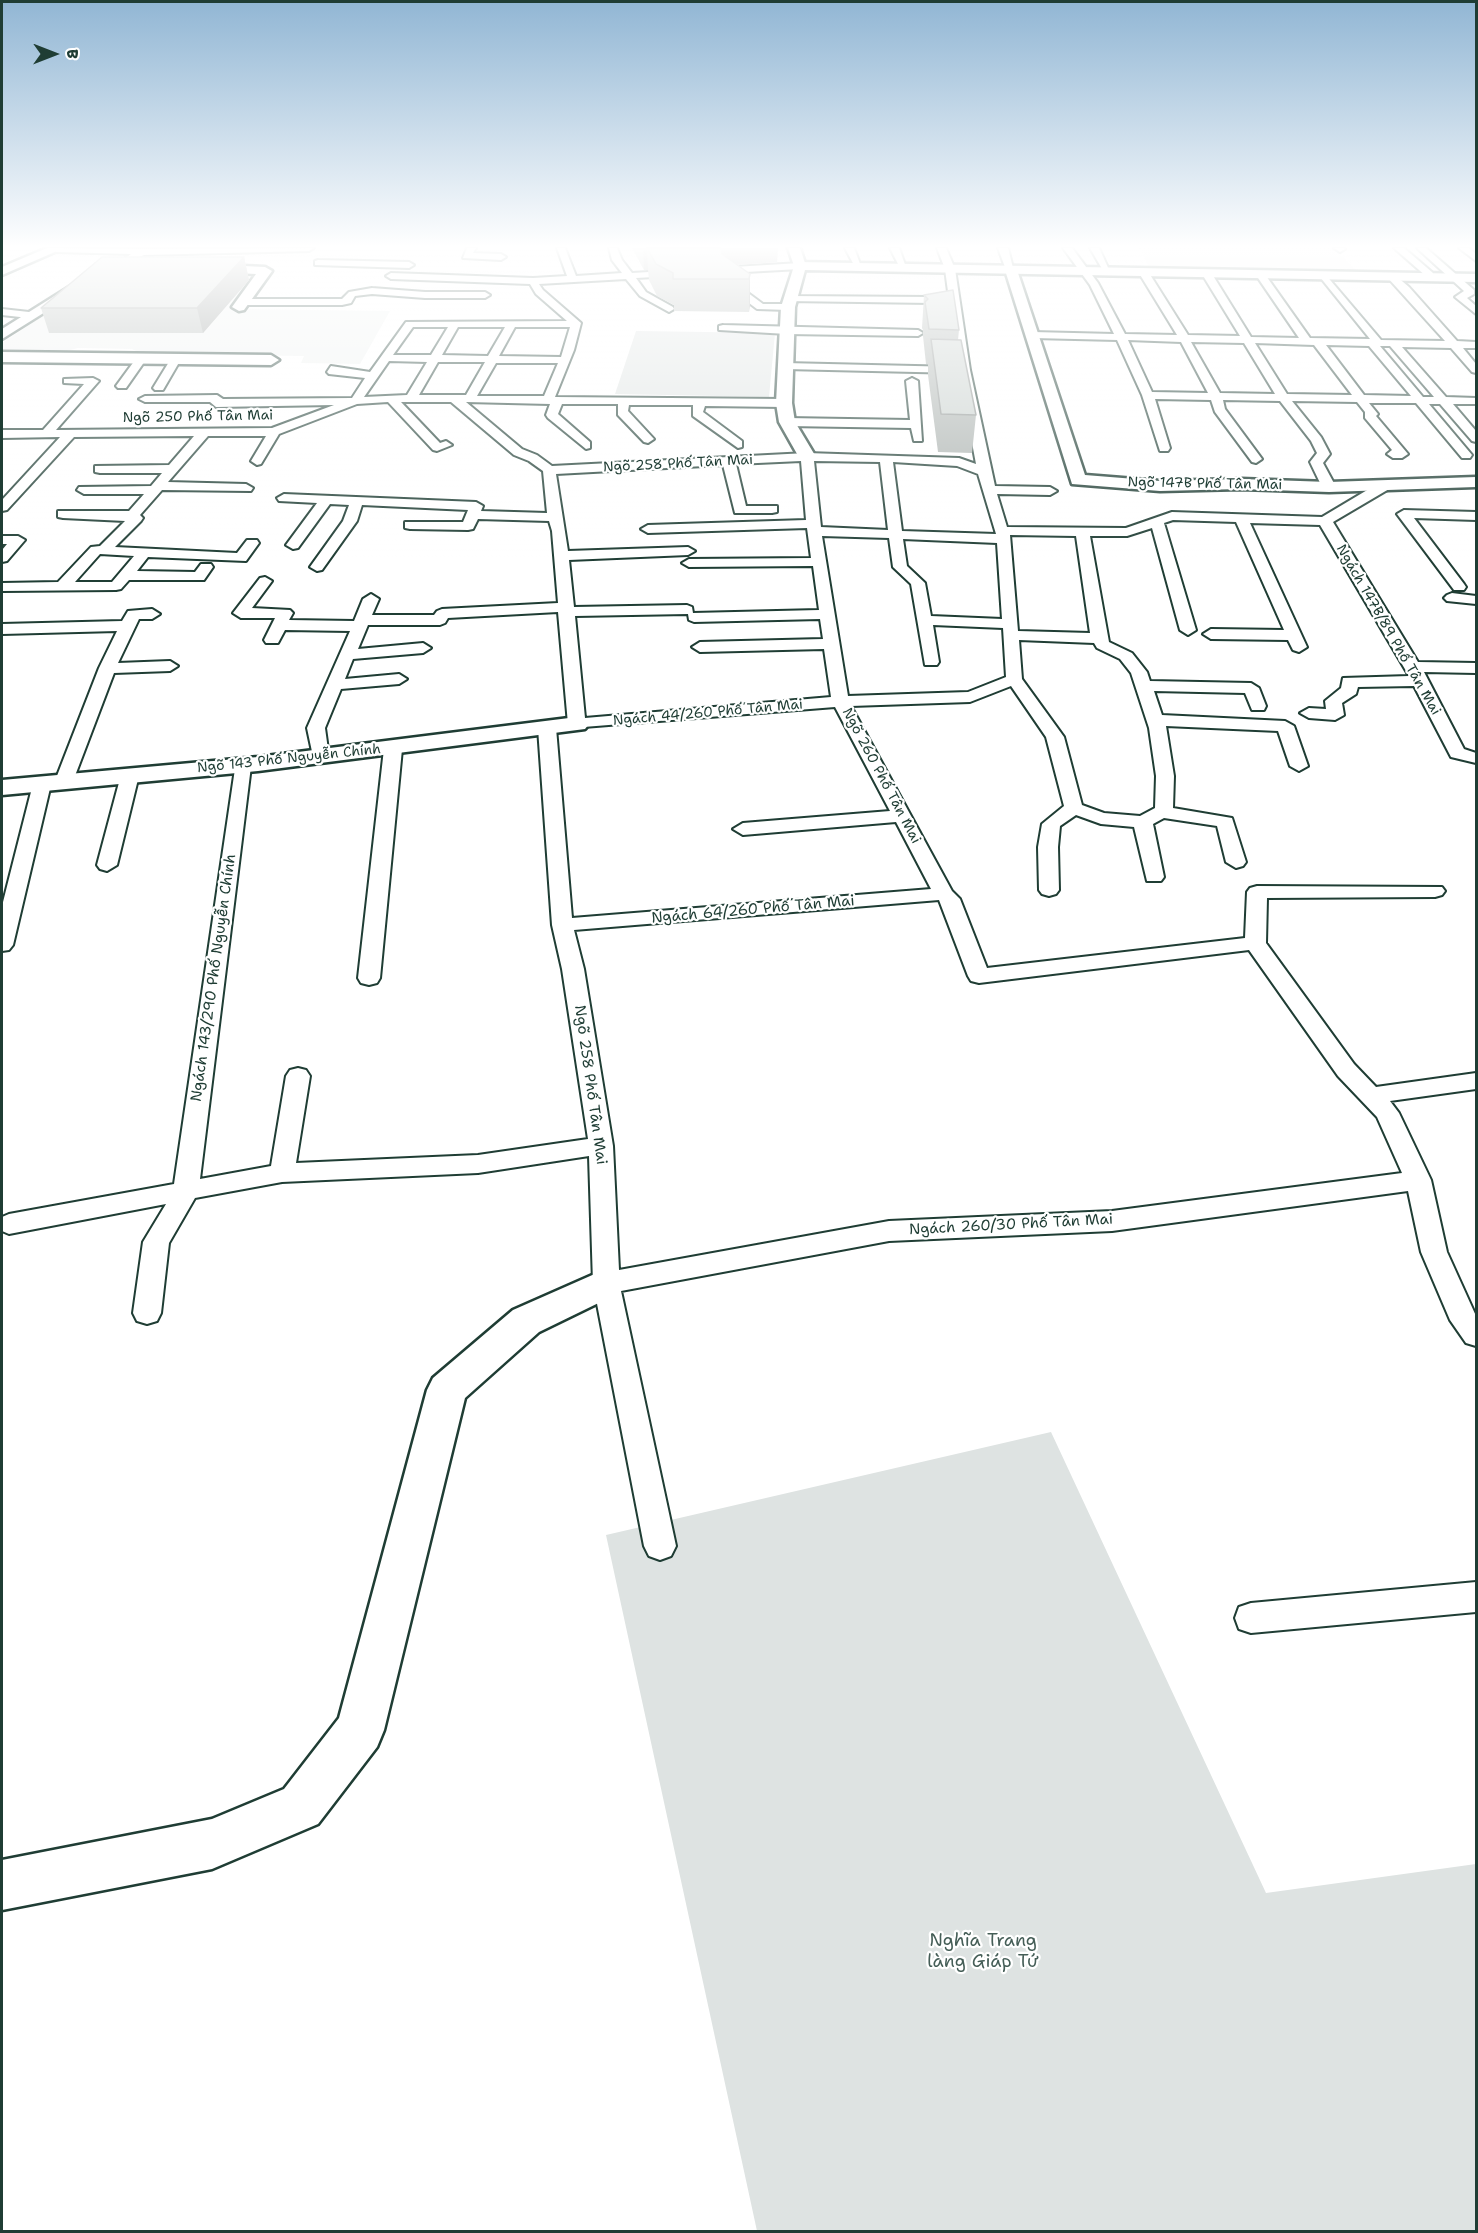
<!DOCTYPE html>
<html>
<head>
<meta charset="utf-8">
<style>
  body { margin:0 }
  #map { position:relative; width:1478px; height:2233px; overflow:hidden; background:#fff; font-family:"Shantell Sans",sans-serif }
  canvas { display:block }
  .frame { position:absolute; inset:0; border:3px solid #1f3d34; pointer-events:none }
  .north { position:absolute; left:24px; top:24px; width:60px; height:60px; -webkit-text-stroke:4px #fff; paint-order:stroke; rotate:90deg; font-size:16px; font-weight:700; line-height:24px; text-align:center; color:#1f3d34 }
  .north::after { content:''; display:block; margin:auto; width:21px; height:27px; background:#1f3d34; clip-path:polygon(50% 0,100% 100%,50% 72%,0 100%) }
</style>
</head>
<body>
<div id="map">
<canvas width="1478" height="2233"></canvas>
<div class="frame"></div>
<div class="north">B</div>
</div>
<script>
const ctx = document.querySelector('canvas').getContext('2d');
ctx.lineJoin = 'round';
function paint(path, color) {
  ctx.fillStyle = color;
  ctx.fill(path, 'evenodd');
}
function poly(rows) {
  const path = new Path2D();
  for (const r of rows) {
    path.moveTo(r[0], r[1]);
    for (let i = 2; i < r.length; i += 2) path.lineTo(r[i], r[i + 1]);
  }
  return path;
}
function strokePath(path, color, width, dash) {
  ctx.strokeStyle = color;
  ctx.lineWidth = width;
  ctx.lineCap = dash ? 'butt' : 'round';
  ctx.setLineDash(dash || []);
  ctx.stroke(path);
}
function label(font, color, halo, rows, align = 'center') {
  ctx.font = font + ' "Shantell Sans",sans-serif';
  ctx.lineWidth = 4.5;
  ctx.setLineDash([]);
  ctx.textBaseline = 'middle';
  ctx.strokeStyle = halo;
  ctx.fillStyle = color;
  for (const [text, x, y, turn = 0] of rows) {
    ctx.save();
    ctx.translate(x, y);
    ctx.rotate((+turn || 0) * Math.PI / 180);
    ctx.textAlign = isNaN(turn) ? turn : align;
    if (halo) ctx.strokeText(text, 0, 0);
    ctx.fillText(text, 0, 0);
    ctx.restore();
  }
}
const built = poly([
  [1139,248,1334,248,1356,270,1149,267],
  [135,272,249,274,257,277,235,309,390,311,360,364,301,363,304,356,142,354,132,349,78,348,54,354,2,354,2,343,103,276]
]);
const green = poly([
  [636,331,775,333,769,397,615,394],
  [1051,1432,1266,1893,1476,1864,1476,2231,757,2231,606,1535]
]);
const lane = poly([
  [52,248,142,249,314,248,309,251,144,255,129,262,124,259,131,254,56,252,52,248],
  [467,248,476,248,473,253,501,254,506,257,501,260,463,258,467,248],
  [557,248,565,248,576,276,622,273,612,260,609,248,617,248,622,260,632,273,800,263,805,266,800,269,636,278,646,292,673,307,674,309,669,312,640,296,626,279,539,284,543,290,581,323,574,350,555,397,784,399,790,403,784,407,705,406,703,412,742,441,742,447,738,448,693,416,693,405,629,405,628,411,654,439,648,443,644,442,618,415,618,404,562,404,558,414,590,442,590,448,586,449,548,418,546,415,550,404,466,402,522,449,537,455,552,466,807,453,959,458,976,464,959,373,785,369,779,366,785,363,958,367,945,269,937,248,946,248,955,269,970,370,995,486,1050,487,1057,491,1050,495,997,494,1007,527,1126,528,1172,512,1322,517,1379,483,1389,483,1389,489,1333,522,1418,662,1476,663,1476,673,1424,672,1464,749,1476,753,1476,763,1451,757,1414,686,1358,687,1356,694,1342,703,1344,715,1335,720,1309,718,1300,713,1309,708,1326,709,1325,701,1341,688,1343,678,1409,676,1320,525,1250,523,1307,647,1299,652,1293,650,1288,640,1211,639,1203,634,1211,629,1284,630,1236,522,1173,520,1164,523,1196,630,1188,635,1180,630,1152,528,1127,536,1090,536,1109,642,1132,653,1147,672,1150,681,1251,683,1259,688,1266,706,1264,710,1252,710,1245,693,1154,691,1162,715,1285,721,1294,726,1308,766,1299,771,1290,766,1278,731,1166,726,1174,776,1173,808,1232,818,1246,862,1243,866,1236,868,1226,862,1217,826,1164,818,1153,824,1164,877,1161,881,1147,881,1134,827,1101,824,1076,815,1060,826,1058,847,1059,890,1056,894,1049,896,1042,894,1039,890,1038,847,1042,824,1064,806,1046,737,1011,686,970,702,851,706,952,891,960,899,987,968,1245,938,1247,892,1250,888,1257,886,1442,887,1445,891,1442,895,1435,897,1267,898,1266,943,1354,1064,1376,1087,1476,1073,1476,1089,1390,1101,1399,1113,1431,1180,1447,1252,1476,1316,1476,1346,1466,1343,1450,1320,1421,1252,1408,1191,1112,1231,889,1241,621,1291,676,1546,671,1556,660,1560,649,1556,644,1546,593,1283,589,1156,478,1173,282,1182,195,1198,169,1243,161,1313,157,1321,147,1324,137,1321,133,1313,143,1242,166,1204,9,1234,2,1231,2,1217,9,1214,174,1184,236,762,242,761,251,766,200,1179,271,1166,286,1076,290,1070,298,1068,306,1070,310,1076,296,1163,478,1155,588,1139,562,969,552,925,538,728,541,724,553,724,556,728,572,918,931,889,896,822,743,835,733,829,743,823,890,811,835,707,571,728,568,724,558,612,448,618,445,623,440,625,368,625,358,649,423,643,431,648,423,653,353,659,345,679,399,674,407,679,399,684,341,689,325,728,329,757,320,762,314,761,307,728,350,631,285,630,278,643,266,643,264,640,275,618,241,618,233,613,260,578,265,577,272,581,252,608,290,610,293,613,289,620,354,621,363,599,371,594,379,599,372,615,434,615,437,611,442,609,558,603,552,531,549,521,478,519,473,529,468,530,410,529,405,528,405,522,463,522,468,510,362,505,357,521,322,570,317,571,310,567,343,521,349,505,330,504,298,548,293,549,286,545,317,503,279,501,277,498,284,494,476,502,483,506,481,511,547,513,543,471,529,461,514,455,451,402,401,402,440,443,446,441,452,445,437,451,433,450,388,402,357,404,279,434,261,464,257,465,251,461,266,436,208,436,168,482,246,484,253,488,251,491,162,490,140,515,143,518,141,521,115,547,237,553,247,540,257,540,259,543,246,561,148,557,137,571,195,572,201,564,211,564,213,567,204,580,129,580,121,589,116,590,2,591,2,583,58,582,91,547,100,546,125,521,63,518,58,517,58,511,129,511,144,494,84,494,77,490,79,487,151,486,162,473,100,473,95,472,95,466,169,465,194,436,74,437,7,510,2,511,2,500,60,437,2,438,2,430,43,430,84,384,64,383,64,379,93,378,99,381,56,430,272,428,334,405,216,407,210,402,145,402,139,399,145,396,217,395,223,399,352,398,365,378,329,374,327,372,331,366,370,372,406,322,567,321,536,294,530,284,391,279,386,276,391,273,533,278,567,276,557,248],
  [413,327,448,327,431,355,393,355,413,327],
  [458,327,505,327,488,356,442,355,458,327],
  [515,327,570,327,561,357,499,356,515,327],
  [389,361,427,362,407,395,364,397,389,361],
  [438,362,485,362,466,395,419,395,438,362],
  [496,363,558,363,544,396,477,396,496,363],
  [801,461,806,520,648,525,641,529,648,533,807,528,811,558,689,559,682,563,689,567,813,566,819,610,693,613,692,607,687,605,574,607,569,560,688,555,695,551,688,547,568,551,556,474,723,465,735,513,772,513,777,512,777,506,746,506,736,464,801,461],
  [814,461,880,462,888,530,821,527,814,461],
  [893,462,957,466,978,474,996,534,902,531,893,462],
  [1010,535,1076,536,1090,633,1018,631,1010,535],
  [822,536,889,538,893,567,911,584,925,665,937,665,939,662,933,625,1003,628,1006,677,968,692,848,696,822,536],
  [903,539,997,543,1002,619,931,616,925,583,907,566,903,539],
  [100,554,134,556,112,582,75,582,100,554],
  [688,614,689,620,694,622,820,619,823,639,700,642,692,647,700,652,824,649,831,697,585,718,575,616,688,614],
  [1019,640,1094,643,1097,648,1120,659,1131,673,1149,728,1156,776,1155,808,1140,816,1104,813,1082,805,1064,737,1022,679,1019,640],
  [939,900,968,976,971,981,979,983,1249,950,1338,1076,1377,1117,1402,1173,1112,1211,889,1221,619,1270,613,1146,584,969,574,930,939,900],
  [845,248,854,248,862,269,856,269,845,248],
  [890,248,899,248,907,270,901,270,890,248],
  [998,248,1008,248,1014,272,1006,270,998,248],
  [1063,248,1072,248,1098,283,1125,334,1177,335,1139,273,1144,270,1149,273,1188,335,1240,336,1202,274,1207,271,1212,274,1251,337,1299,338,1256,275,1261,272,1264,273,1310,338,1370,339,1320,277,1325,274,1381,340,1445,341,1388,278,1396,276,1409,287,1457,341,1476,342,1476,348,1463,348,1476,364,1476,373,1472,372,1451,348,1402,347,1446,397,1476,398,1476,404,1453,404,1476,431,1476,442,1472,441,1440,404,1429,404,1472,455,1470,458,1462,458,1416,403,1369,403,1378,414,1376,416,1408,454,1402,458,1393,458,1387,454,1392,450,1365,418,1365,412,1357,402,1292,401,1321,437,1330,454,1323,463,1336,487,1329,491,1322,487,1310,462,1317,453,1311,441,1280,401,1223,400,1225,409,1262,459,1256,463,1252,462,1215,412,1211,400,1155,399,1170,448,1168,451,1160,451,1142,395,1117,340,1033,338,1028,335,1033,332,1114,334,1090,285,1063,248],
  [1128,340,1181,342,1208,393,1152,392,1128,340],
  [1191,342,1244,343,1275,394,1220,393,1191,342],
  [1255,343,1314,345,1352,395,1287,394,1255,343],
  [1326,345,1369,346,1411,396,1364,395,1326,345],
  [1380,346,1390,346,1434,397,1423,397,1380,346],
  [1090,248,1099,248,1111,274,1105,274,1090,248],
  [1334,248,1344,248,1345,249,1340,252,1334,248],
  [1394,248,1404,248,1433,273,1433,277,1427,277,1394,248],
  [1417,248,1426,248,1474,290,1474,294,1467,298,1476,306,1476,314,1455,297,1464,291,1417,248],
  [1459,248,1469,248,1476,254,1476,261,1459,248],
  [318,260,409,262,414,265,409,268,315,265,315,261,318,260],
  [724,276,730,276,732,281,763,304,788,304,793,307,788,310,757,309,724,284,724,276],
  [372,288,425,292,485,292,490,295,485,298,425,298,372,294,355,296,351,303,342,305,243,305,238,302,243,299,342,299,349,292,372,288],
  [790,296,932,297,937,300,932,303,786,301,786,297,790,296],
  [2,309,29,312,34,315,29,318,2,315,2,309],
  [723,325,918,330,923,333,918,336,787,334,719,330,719,326,723,325],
  [138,356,147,358,126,388,118,388,116,386,138,356],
  [172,357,181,359,163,390,155,390,153,388,172,357],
  [912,378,918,381,922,441,914,441,911,428,787,426,781,422,787,418,910,420,906,381,912,378],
  [1404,510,1476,512,1476,520,1414,518,1464,584,1466,587,1464,590,1454,590,1397,514,1404,510],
  [2,536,18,536,25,540,7,561,2,562,2,550,7,544,2,544,2,536],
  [1452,593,1476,596,1476,604,1447,601,1444,598,1447,595,1452,593],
  [152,609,160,614,152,619,139,619,118,663,170,661,178,666,170,671,114,673,73,781,70,785,58,785,55,781,99,668,117,631,2,634,2,624,122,621,128,611,152,609],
  [393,744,402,749,380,978,377,983,369,985,361,983,358,978,384,749,393,744],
  [130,770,139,775,117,865,107,871,100,869,97,865,121,775,130,770],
  [42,779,51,784,13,945,9,950,2,951,2,906,33,784,42,779],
  [1476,1582,1476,1612,1251,1633,1239,1629,1235,1618,1239,1607,1251,1603,1476,1582]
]);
const street = poly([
  [47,248,64,248,2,275,2,267,47,248],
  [788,248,800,248,806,266,805,269,795,269,788,248],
  [202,264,265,267,272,271,244,310,239,311,232,307,256,274,197,271,197,265,202,264],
  [1011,266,1017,270,1085,475,1160,481,1241,479,1329,482,1476,477,1476,487,1329,492,1241,489,1160,491,1072,484,1005,270,1011,266],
  [80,280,87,284,85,287,2,339,2,329,80,280],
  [2,352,271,355,279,360,271,365,2,362,2,352],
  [577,717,585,719,589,724,585,729,258,771,2,795,2,780,258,757,577,717],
  [606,1269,619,1273,624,1283,619,1293,539,1332,465,1398,384,1730,377,1747,318,1824,212,1869,2,1910,2,1860,212,1819,284,1789,339,1718,427,1390,433,1378,513,1310,606,1269]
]);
const secondary = poly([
  [800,262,1476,274,1476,282,805,270,795,307,792,403,795,422,816,457,807,462,801,461,779,422,776,403,781,307,794,266,800,262]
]);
const wall = poly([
  [632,248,778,248,777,262,737,265,750,274,749,312,674,311,674,305,657,296,649,280,648,270,644,270],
  [244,257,249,280,203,333,49,333,41,308],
  [924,295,959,330,958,340,976,415,972,453,938,452,928,375,928,364,926,364,923,336,923,330,922,328]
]);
const shadedWall = poly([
  [643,248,778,248,777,262,666,269,647,248,648,270,644,270],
  [244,257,249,280,203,333,197,308],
  [750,274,750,306,749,312,749,279]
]);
const building = poly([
  [647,248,721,248,722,254,750,274,749,279,673,279,673,273,656,264,647,248],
  [102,257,244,257,197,308,41,308,102,257],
  [953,290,959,330,929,329,925,302,928,299,924,295,953,290],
  [931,339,961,340,976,415,941,414,931,339]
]);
const farStreetnames = [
  ["Ngõ 250 Phố Tân Mai",198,417,-1],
  ["Ngõ 258 Phố Tân Mai",678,464,-3],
  ["Ngõ 147B Phố Tân Mai",1205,484,1],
  ["Ngách 147B/89 Phố Tân Mai",1388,630,60],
  ["Ngách 44/260 Phố Tân Mai",708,713,-5],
  ["Ngõ 143 Phố Nguyễn Chính",289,759,-6],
  ["Ngõ 260 Phố Tân Mai",881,776,62]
];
const streetNames = [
  ["Ngách 64/260 Phố Tân Mai",753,910,-5],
  ["Ngách 143/290 Phố Nguyễn Chính",214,978,-82],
  ["Ngõ 258 Phố Tân Mai",590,1085,82],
  ["Ngách 260/30 Phố Tân Mai",1011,1225,-3]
];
const nearParknames = [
  ["Nghĩa Trang",983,1941],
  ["làng Giáp Tứ",983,1962]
];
paint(built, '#eef1f0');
paint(green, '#dee3e2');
strokePath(lane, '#1f3d34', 4);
strokePath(street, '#1f3d34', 5);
strokePath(secondary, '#1f3d34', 5);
paint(lane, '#fff');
paint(street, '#fff');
paint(secondary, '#fff');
paint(wall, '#abb2af');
paint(shadedWall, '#8b918f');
paint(building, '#c7cfcc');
strokePath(building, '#8b918f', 1.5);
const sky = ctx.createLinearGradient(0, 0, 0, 560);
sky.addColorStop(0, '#91b6d4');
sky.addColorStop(0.44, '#fff');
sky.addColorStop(1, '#ffffff00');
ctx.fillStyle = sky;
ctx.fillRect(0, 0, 1478, 560);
label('14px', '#1f3d34', '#fff', farStreetnames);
label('15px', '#1f3d34', '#fff', streetNames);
label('18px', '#455e57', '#fff', nearParknames);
</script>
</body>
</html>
